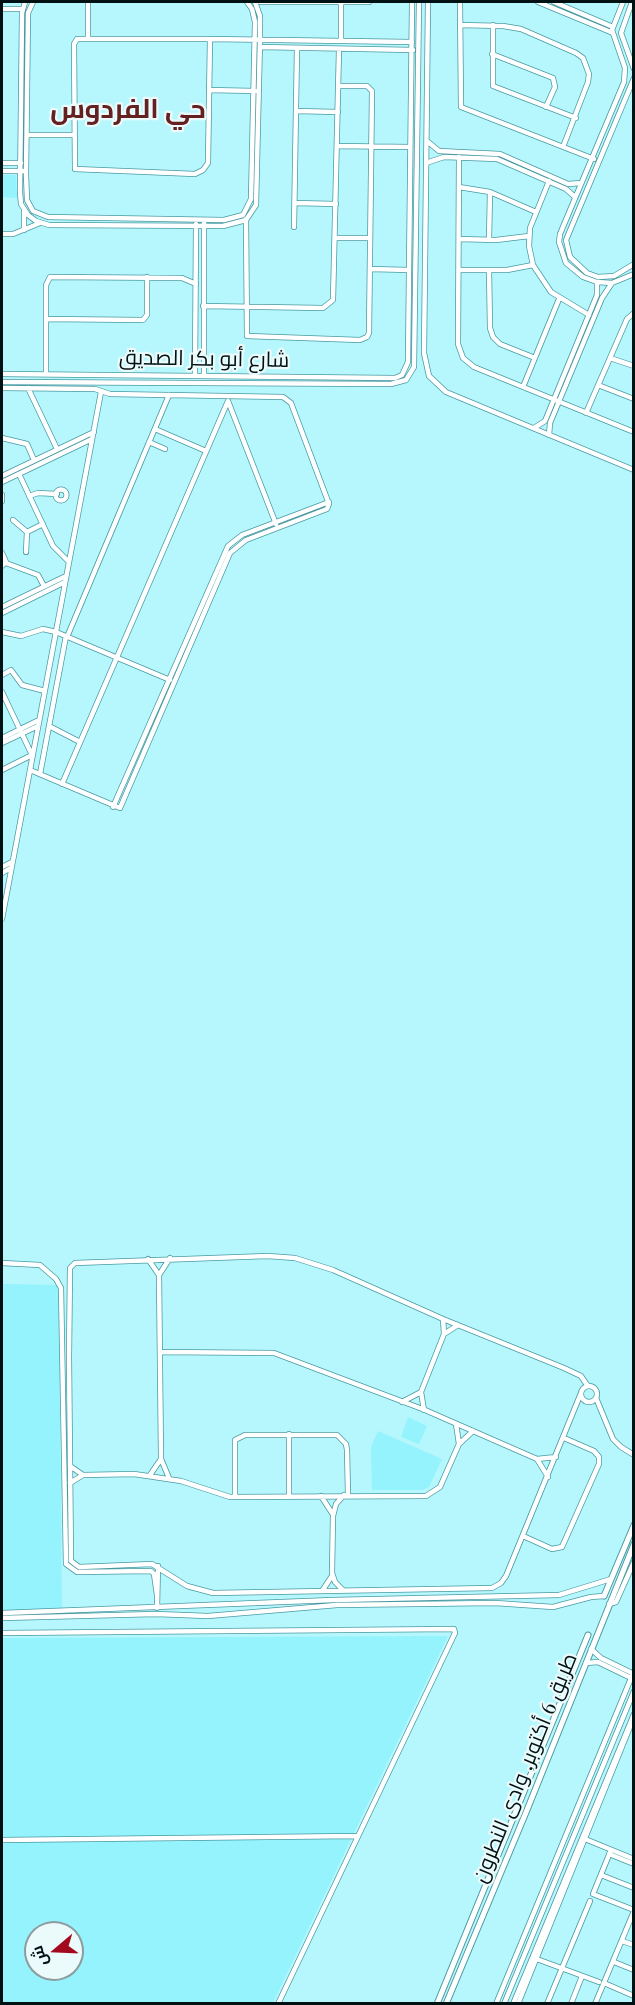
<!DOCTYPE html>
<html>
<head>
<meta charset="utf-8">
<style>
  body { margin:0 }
  #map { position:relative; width:635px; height:2005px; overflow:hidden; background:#b6f7fd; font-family:"Playfair Display",Cairo,serif }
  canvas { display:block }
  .frame { position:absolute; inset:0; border:3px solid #001114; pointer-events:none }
  .north { position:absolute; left:24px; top:1921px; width:60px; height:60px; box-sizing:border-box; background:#ebfafb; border:2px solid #8d9d9f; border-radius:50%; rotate:251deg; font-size:16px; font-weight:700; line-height:24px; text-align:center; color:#001114 }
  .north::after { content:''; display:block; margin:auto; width:21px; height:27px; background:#a40a1f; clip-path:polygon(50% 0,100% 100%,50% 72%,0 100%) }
</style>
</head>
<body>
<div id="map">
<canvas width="635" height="2005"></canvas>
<div class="frame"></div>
<div class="north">ش</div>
</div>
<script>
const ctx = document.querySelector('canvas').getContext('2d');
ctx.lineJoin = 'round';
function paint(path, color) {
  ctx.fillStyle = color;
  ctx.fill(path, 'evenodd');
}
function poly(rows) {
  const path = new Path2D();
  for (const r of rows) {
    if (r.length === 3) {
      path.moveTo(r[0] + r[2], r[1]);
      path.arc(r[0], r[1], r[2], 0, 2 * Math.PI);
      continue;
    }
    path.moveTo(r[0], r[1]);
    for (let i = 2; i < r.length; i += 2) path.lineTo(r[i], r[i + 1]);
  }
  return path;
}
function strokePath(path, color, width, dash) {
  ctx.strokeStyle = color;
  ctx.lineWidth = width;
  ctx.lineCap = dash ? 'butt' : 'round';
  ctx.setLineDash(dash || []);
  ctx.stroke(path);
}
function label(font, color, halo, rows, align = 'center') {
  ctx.font = font + ' "Playfair Display",Cairo,serif';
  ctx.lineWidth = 4.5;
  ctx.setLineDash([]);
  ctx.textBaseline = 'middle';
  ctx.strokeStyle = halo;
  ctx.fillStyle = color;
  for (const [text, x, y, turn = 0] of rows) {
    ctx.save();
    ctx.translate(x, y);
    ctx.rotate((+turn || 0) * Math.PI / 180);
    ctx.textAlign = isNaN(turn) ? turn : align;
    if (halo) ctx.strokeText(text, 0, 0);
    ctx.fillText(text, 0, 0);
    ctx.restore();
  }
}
const built = poly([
  [2,175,16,175,17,198,2,197],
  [2,1284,59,1285,62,1613,2,1614],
  [408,1417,427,1426,419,1444,401,1437],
  [378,1431,442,1459,429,1487,422,1490,372,1490,371,1447],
  [448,1636,273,2003,2,2003,2,1638],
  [36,1933,72,1933,72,1969,36,1969]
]);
const minor = poly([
  [25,2,22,13,20,192,21,204,28,215,36,221,49,225,223,226,246,220,256,205,260,40,260,16,255,2],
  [33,2,28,13,26,175,27,200,33,211,48,217,224,220,243,215,251,199,255,22,252,9,247,2],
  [260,2,369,2],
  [428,2,424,353,429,376,446,392,634,470],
  [460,2,461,107,594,159],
  [538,2,613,33],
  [554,2,613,27],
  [623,2,612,30,625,68,624,82,560,234,559,242,566,263,583,277,597,282,612,283,634,274],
  [632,2,621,33,634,69],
  [2,9,22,9],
  [460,25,503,26,521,29,576,53,583,58,589,74,588,82,563,147],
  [493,25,493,86,576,118],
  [88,38,88,2],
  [210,39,208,163,203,170,195,174,75,169,74,44,77,39,210,39,412,42],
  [341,41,341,2],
  [260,47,413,50],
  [492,54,553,78,555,87,546,107],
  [634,78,566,240,570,257,587,273,598,277,614,276,634,264],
  [209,90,255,91],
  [296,111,338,112],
  [27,135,74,135],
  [427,141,439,151,500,154,568,184,581,183],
  [337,146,410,147],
  [459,157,458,344,463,358,474,367,634,432],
  [2,163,21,163],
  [426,163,444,157,497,159,566,189,575,197],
  [2,171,23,171],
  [549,181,530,228,529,246,533,265,551,292,589,315],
  [459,187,490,192,536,212],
  [295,203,336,204],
  [246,219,247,336,360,340,367,337,369,333,372,91,367,86,338,86],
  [294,227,297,48],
  [24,230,24,210],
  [2,234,13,234,40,223],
  [335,238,370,238],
  [459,239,496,240,529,236],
  [489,240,490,192],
  [370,269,409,270],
  [459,270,507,270,533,265],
  [489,270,490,328,493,337,500,344,535,358],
  [203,306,323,308,333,300,339,49],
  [46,319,143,320,147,315,147,277],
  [610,358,634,366],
  [2,374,395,378,402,375,408,362,412,2],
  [46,374,46,285,50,277,182,278,196,284],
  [195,375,196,224],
  [204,376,204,223],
  [2,382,391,384,406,380,414,367,419,2],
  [598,385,634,399],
  [523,387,559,299],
  [2,388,95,389,110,394,283,397,291,403,329,504,327,509,246,540,230,553,120,808,30,770],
  [28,388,57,449],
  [228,401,276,524],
  [586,413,627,319,634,313],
  [534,428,545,421,597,295,597,282],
  [155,429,206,451],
  [549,435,550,423,602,298,612,283],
  [2,438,27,444,34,460],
  [149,442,165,449],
  [19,474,53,546,69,562],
  [2,476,94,432],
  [2,482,92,439],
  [61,495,5.5],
  [2,495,2,501],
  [29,496,38,493,57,494],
  [13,520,27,532,26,552],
  [27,532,43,524],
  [2,553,6,562,2,566],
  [6,563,38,575,44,586],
  [2,607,66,576],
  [2,613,65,582],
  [2,632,21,636,43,629,56,632,170,680],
  [67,637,169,395],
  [2,675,11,670,22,685,45,691],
  [2,692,32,755,2,770],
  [49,726,80,742],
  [2,738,39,720],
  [2,743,38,726],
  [40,774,66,636],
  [62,784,228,401],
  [113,807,228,546,242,535,329,502],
  [2,867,12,862],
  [2,873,11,868],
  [2,919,101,392],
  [148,1259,159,1275],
  [2,1263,40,1265,56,1279,61,1288,66,1564,77,1572,151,1571,154,1574,157,1595],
  [444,1334,458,1325],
  [160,1352,274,1353,425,1410,537,1459,556,1457],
  [589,1394,8],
  [581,1393,506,1576,501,1583,492,1588,213,1593,187,1586,152,1564,79,1567,71,1561,69,1358,70,1268,75,1263,268,1256,295,1258,333,1270,443,1319,564,1368,581,1376,587,1385],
  [596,1398,613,1439,621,1447,634,1455],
  [402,1402,421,1392],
  [424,1410,421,1392,444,1334,443,1319],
  [456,1424,459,1444],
  [537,1459,548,1477],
  [70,1466,83,1475],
  [150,1475,161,1459],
  [169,1478,161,1459,159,1275,170,1258],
  [70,1483,83,1475,134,1474,181,1481,230,1497,426,1496,440,1487,459,1444,473,1431],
  [289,1495,289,1434],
  [321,1496,332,1513],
  [235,1497,235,1440,245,1435,337,1435,346,1444,347,1450,348,1495],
  [523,1536,552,1549,562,1547,599,1464,599,1457,594,1451,564,1438],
  [343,1590,335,1582,332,1573,333,1516,336,1504,344,1495],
  [322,1591,332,1576],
  [609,1604,616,1602,634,1562],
  [157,1608,158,1566],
  [2,1613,333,1600,559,1595,611,1579],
  [2,1618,156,1614,208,1616,337,1605,495,1603,553,1607,591,1597,604,1596],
  [2,1633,454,1629,455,1633,278,2004],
  [591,1649,601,1658,634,1674],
  [586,1663,598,1662,631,1678],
  [585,1839,634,1859],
  [2,1840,357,1836],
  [611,1850,593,1894,634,1910],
  [609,1854,634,1864],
  [601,1875,634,1888],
  [622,1941,634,1945],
  [534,1958,599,1982],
  [614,1962,634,1970],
  [604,1983,634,1996],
  [496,2004,634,1671],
  [504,2004,634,1691],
  [513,2004,634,1714],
  [518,2004,632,1722],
  [547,2004,590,1901],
  [571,2004,582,1976],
  [595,2004,634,1911]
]);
const tertiary = poly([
  [604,1596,634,1525],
  [437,2004,588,1635],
  [446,2004,527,1810,634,1544]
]);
const streetNames = [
  ["شارع أبو بكر الصديق",204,359,1],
  ["طريق 6 أكتوبر, وادى النطرون",525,1768,-68]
];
const districtNames = [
  ["حي الفردوس",128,110]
];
paint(built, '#94f3fc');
strokePath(minor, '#479aa2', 6);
strokePath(tertiary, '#479aa2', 7);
strokePath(minor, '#fff', 4.5);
strokePath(tertiary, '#fff', 5);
label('21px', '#001114', '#ebfafb', streetNames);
label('bold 27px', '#652020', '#ebfafb', districtNames);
</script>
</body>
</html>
